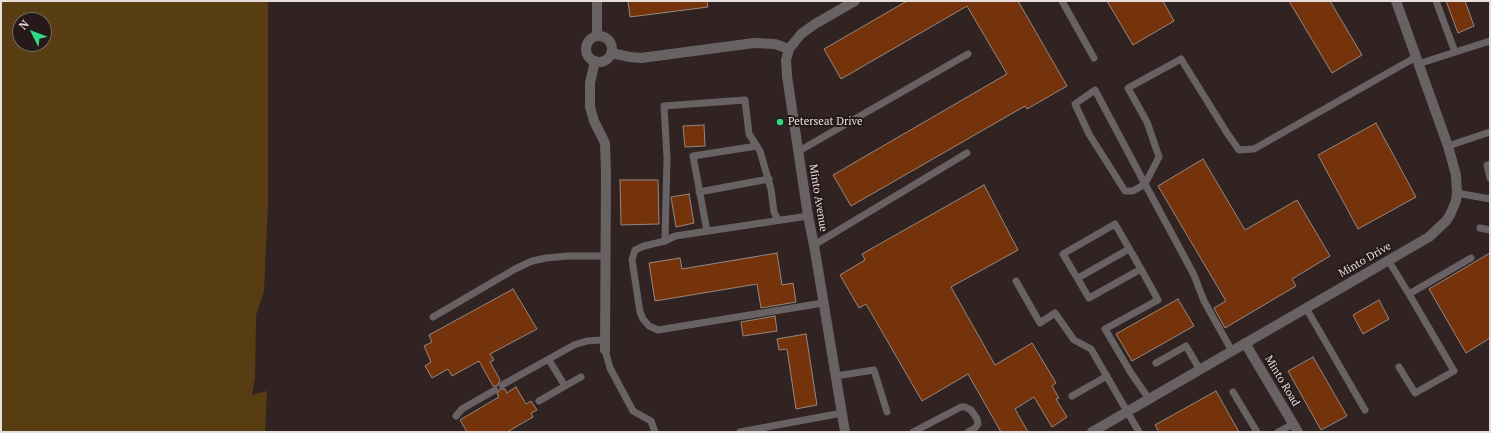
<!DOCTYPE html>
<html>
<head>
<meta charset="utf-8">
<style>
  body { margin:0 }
  #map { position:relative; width:1491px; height:433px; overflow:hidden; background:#302322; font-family:"PT Serif",serif }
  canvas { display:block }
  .frame { position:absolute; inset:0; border:2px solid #e7dddd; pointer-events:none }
  .north { position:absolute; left:12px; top:12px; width:40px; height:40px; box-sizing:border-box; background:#261919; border:1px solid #736767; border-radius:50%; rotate:312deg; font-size:11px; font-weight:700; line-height:16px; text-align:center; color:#e7dddd }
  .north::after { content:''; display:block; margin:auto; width:14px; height:18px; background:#32d882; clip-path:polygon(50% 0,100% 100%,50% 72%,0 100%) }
</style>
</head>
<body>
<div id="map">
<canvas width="1491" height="433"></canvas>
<div class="frame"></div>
<div class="north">N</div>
</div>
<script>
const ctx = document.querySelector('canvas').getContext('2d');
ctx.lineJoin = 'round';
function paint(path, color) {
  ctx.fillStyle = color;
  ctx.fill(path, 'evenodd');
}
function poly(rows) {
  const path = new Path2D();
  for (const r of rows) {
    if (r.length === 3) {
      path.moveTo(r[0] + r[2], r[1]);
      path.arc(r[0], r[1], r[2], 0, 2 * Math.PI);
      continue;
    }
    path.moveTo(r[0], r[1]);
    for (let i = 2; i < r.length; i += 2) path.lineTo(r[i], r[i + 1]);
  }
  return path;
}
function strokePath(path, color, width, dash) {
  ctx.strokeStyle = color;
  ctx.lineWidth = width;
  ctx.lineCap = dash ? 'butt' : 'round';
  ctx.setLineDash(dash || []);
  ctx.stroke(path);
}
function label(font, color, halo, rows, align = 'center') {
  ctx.font = font + ' "PT Serif",serif';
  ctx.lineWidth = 4;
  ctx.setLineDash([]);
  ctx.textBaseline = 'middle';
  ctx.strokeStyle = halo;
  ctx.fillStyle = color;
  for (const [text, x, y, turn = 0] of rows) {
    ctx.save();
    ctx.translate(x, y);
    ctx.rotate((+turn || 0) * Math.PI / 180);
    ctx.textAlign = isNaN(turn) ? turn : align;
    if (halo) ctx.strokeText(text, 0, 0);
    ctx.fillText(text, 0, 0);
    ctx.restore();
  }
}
const green = poly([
  [1,1,268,1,268,201,264,291,256,315,255,378,252,395,267,391,265,432,1,432],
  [20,20,44,20,44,44,20,44]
]);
const building = poly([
  [628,1,707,1,708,7,630,17,628,1],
  [907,1,1018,1,1067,86,1027,109,1025,106,851,206,833,175,1007,74,967,6,841,79,824,49,907,1],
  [1107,1,1163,1,1174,21,1133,45,1107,1],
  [1289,1,1330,1,1362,55,1332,73,1289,1],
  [1446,1,1465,1,1474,26,1458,33,1446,1],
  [1376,123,1416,197,1358,229,1318,155,1376,123],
  [704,125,705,146,685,147,683,126,704,125],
  [1203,159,1245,230,1297,200,1330,256,1292,279,1296,286,1225,328,1214,308,1226,301,1158,186,1203,159],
  [620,180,658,180,659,224,621,225,620,180],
  [984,185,1018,250,951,287,995,365,1032,343,1056,383,1052,386,1059,398,1056,399,1067,417,1052,427,1034,397,1015,409,1028,432,1001,432,968,374,922,401,866,304,859,308,840,275,865,260,862,254,984,185],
  [689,194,694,223,676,227,671,197,689,194],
  [777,253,782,285,793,283,796,302,761,308,757,284,655,301,649,263,680,258,682,269,777,253],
  [1490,253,1490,338,1466,353,1429,289,1490,253],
  [513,289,537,329,490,354,494,360,490,362,500,380,497,386,493,386,479,361,452,376,448,369,432,378,425,366,431,362,424,346,432,342,429,335,513,289],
  [1178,299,1194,326,1132,361,1116,334,1178,299],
  [1379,300,1389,319,1363,334,1353,315,1379,300],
  [775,316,777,331,743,336,741,322,775,316],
  [806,334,817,405,796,409,787,349,779,350,777,339,806,334],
  [1313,357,1347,416,1321,430,1288,371,1313,357],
  [516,387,526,404,531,401,537,410,531,413,533,417,507,432,467,432,460,420,499,397,497,394,500,389,505,389,507,393,516,387],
  [1216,391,1239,432,1159,432,1155,425,1216,391]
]);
const service = poly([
  [1062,1,1094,58],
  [1436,1,1455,52],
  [1418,64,1490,41],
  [1448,146,1490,132],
  [799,151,968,54],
  [1490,164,1487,165,1490,178],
  [699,192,769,179],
  [1457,193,1490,199],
  [808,216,675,236,665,241,644,246,635,250,632,260,640,312,643,319,649,326,658,330,823,303],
  [1480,228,1490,230],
  [707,231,693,156,757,146],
  [665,241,667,158,664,106,745,100,749,134,760,151,771,189,774,212,778,220],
  [814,245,967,153],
  [1388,260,1409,294,1454,371,1415,393,1399,367],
  [1141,269,1089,298,1063,254,1115,224,1141,269,1158,300,1105,329,1131,373,1149,399],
  [1078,278,1129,249],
  [1016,281,1040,323,1055,313,1074,340,1091,349,1139,432],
  [1409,294,1471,258],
  [1306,308,1365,410],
  [433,317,515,269,532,261,546,258,568,256,606,256],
  [605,350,610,368,633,411,651,421,655,432],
  [1232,351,1204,301,1194,275,1145,184,1133,191,1125,191,1089,134,1075,104,1095,90,1145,184,1159,157,1147,122,1128,88,1181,59,1227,133,1239,150,1254,149,1416,57],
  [549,360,565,386,581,377],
  [1156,363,1186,346,1200,370],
  [836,376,874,370,887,412],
  [502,385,574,345,587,341,602,340,605,341],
  [1233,392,1257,432],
  [1072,396,1107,376],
  [539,401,565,386],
  [456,416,462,409,495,390],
  [740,432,842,413],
  [913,432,961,407,965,407,971,410,977,419,978,424,975,428,968,432],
  [1278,432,1293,424]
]);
const minor = poly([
  [597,1,597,36],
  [599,49,13],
  [611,53,630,57,641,58,754,43,775,44,789,49],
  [595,61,590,83,590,107,594,121,605,143,606,173,605,350]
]);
const tertiary = poly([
  [1245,343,1298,432],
  [845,432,814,245,808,216,787,76,786,60,789,49,801,34,815,24,855,1],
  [1092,432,1429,237,1446,221,1450,215,1456,201,1457,193,1456,175,1448,146,1396,1]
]);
const markers = [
  [780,122,4,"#32d882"]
];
const poiNames = [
  ["Peterseat Drive",788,122]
];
const streetNames = [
  ["Minto Avenue",818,198,81],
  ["Minto Drive",1365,260,-30],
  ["Minto Road",1282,381,59]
];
paint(green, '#593d12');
paint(building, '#74330b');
strokePath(building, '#978881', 1);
strokePath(service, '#696264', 7);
strokePath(minor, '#696264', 10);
strokePath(tertiary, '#696264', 10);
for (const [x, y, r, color] of markers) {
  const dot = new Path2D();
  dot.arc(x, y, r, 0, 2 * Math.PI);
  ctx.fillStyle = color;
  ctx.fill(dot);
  strokePath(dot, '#261919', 1.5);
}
label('11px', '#e7dddd', '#261919', poiNames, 'left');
label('11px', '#e7dddd', '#261919', streetNames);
</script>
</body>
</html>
